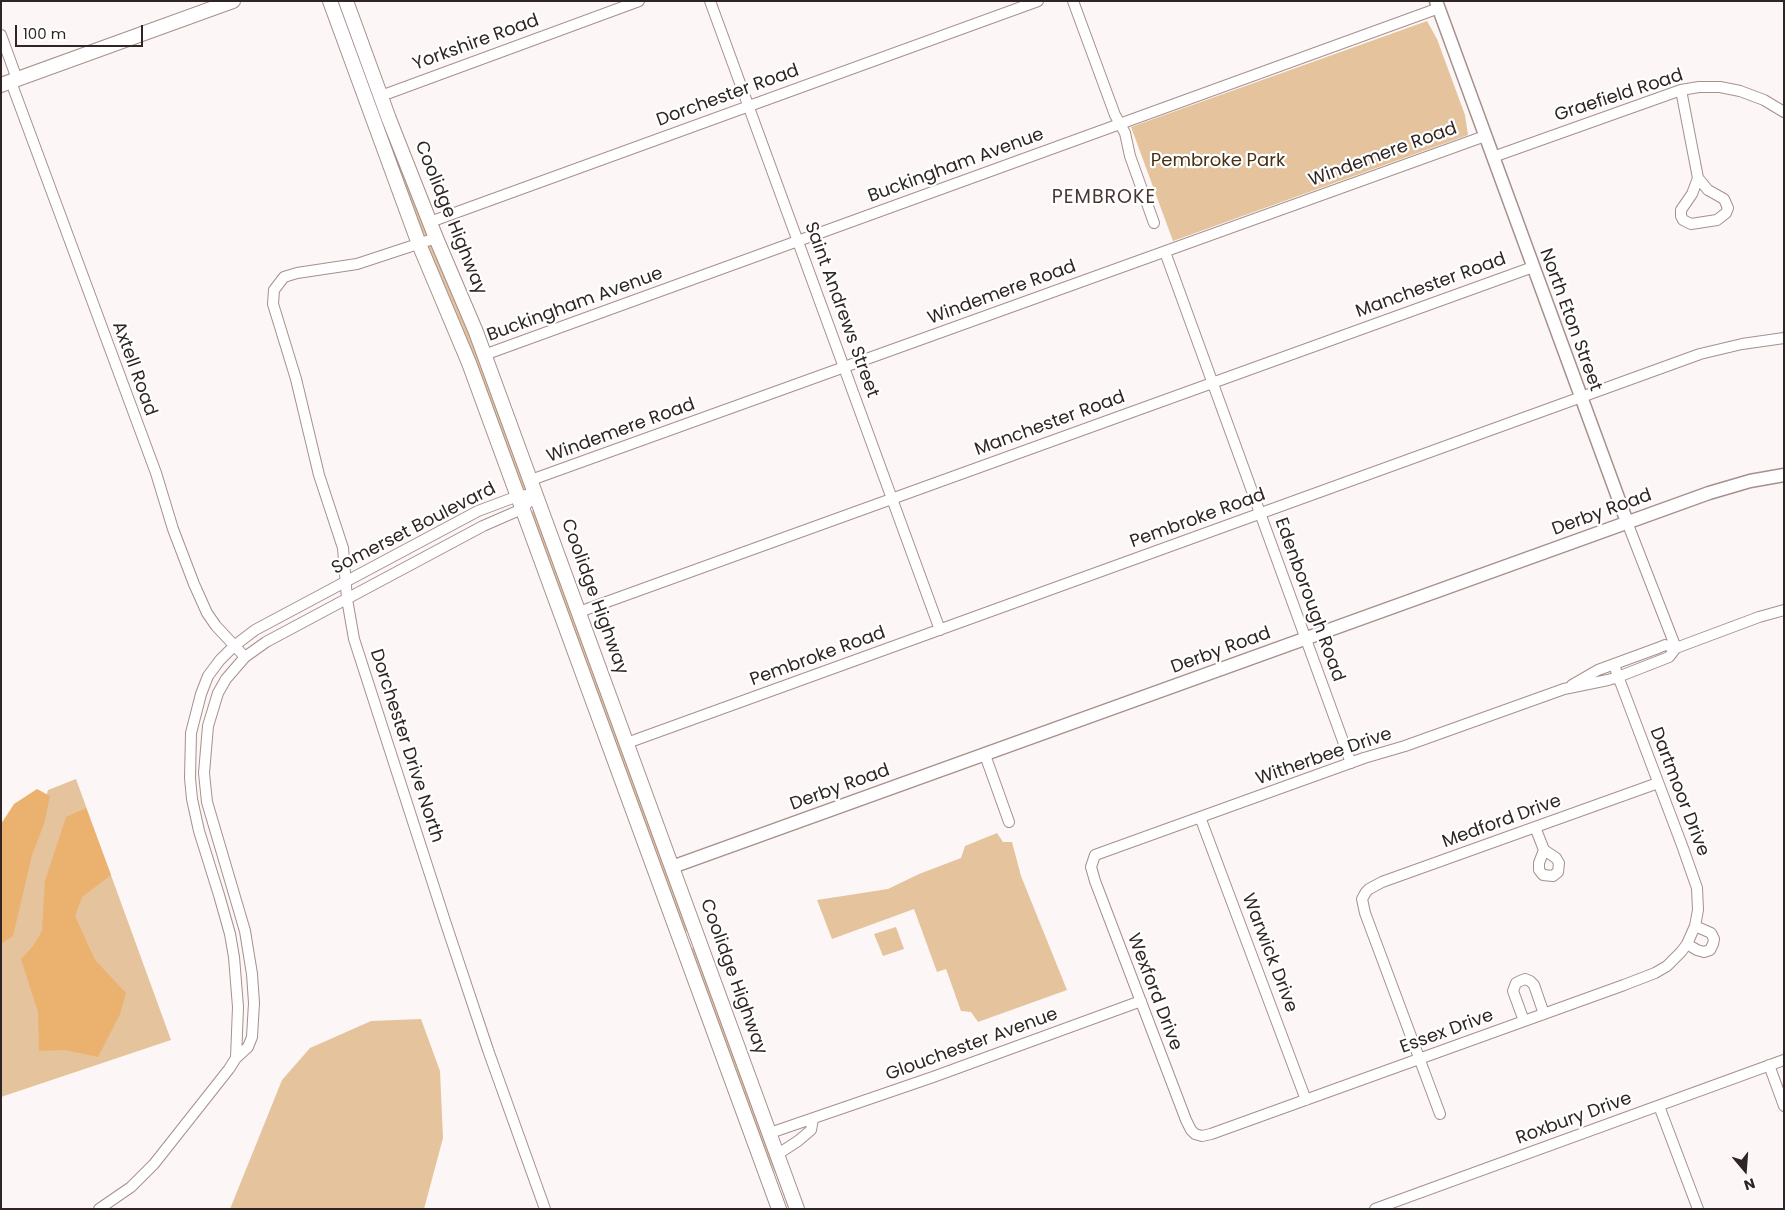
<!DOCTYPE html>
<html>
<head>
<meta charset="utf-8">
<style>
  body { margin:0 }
  #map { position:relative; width:1785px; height:1210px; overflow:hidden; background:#fcf7f6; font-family:Poppins,sans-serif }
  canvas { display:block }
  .frame { position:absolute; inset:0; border:2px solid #2e2524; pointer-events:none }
  .north { position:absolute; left:1720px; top:1145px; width:50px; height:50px; -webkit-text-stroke:4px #fff; paint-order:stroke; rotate:162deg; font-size:14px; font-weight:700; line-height:20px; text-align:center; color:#2e2524 }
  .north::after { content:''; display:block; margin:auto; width:18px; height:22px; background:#2e2524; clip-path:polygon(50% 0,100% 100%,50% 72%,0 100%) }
  .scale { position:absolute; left:15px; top:25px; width:128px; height:22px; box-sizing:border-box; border:2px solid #2e2524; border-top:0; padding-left:6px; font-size:15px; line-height:18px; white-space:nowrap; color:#2e2524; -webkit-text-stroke:4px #fff; paint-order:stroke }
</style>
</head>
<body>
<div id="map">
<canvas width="1785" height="1210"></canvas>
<div class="frame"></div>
<div class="north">N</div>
<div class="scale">100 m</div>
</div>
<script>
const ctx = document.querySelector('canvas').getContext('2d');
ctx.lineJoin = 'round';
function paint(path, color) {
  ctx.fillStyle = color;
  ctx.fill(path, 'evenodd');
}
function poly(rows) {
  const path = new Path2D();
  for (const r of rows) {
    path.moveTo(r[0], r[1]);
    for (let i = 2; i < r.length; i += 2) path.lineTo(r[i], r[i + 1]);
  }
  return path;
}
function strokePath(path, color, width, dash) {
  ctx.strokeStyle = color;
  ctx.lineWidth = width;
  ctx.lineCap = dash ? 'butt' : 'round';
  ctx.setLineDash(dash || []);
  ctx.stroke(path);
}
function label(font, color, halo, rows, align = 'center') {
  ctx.font = font + ' Poppins,sans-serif';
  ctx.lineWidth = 4.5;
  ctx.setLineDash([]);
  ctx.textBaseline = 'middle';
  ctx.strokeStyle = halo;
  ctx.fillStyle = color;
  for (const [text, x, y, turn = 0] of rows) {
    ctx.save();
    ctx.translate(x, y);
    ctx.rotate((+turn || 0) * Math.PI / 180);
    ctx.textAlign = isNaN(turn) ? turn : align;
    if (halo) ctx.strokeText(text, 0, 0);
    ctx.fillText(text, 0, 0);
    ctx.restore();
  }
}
const green = poly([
  [1427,21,1437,39,1465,115,1468,135,1173,241,1131,127],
  [372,89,427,234,426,235,422,235,367,90],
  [429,246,433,246,467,324,527,488,525,489,521,489,428,247],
  [535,510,691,930,684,932,531,512],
  [76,779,171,1040,1,1097,1,932,5,931,48,790],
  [997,833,1003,842,1012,842,1021,876,1067,990,978,1022,971,1012,961,1011,946,969,937,972,914,909,832,939,817,900,888,889,919,874,961,858,965,846],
  [896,927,904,949,883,956,874,934],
  [691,947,694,949,714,1004,731,1037,793,1209,789,1209,777,1177,760,1141],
  [421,1019,440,1071,443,1138,424,1209,230,1209,282,1080,310,1048,371,1021]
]);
const forest = poly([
  [37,789,50,796,44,824,32,855,13,936,1,944,1,824,14,804],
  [86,808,111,875,82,897,75,916,95,960,126,993,120,1014,98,1057,65,1050,39,1051,38,1012,21,959,33,946,42,931,45,881,66,817]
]);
const minor = poly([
  [710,1,940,630],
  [1073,1,1115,115,1125,133,1130,156,1154,223],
  [1,35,17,79],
  [11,82,156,473,173,529,194,584,207,613,216,626,245,657],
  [1681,90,1698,178,1708,190,1724,199,1728,208,1726,213,1717,220,1691,224,1683,220,1681,216,1681,210,1692,194,1698,178],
  [381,96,639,1],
  [1493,157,1681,90,1699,87,1720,87,1740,91,1764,100,1784,112],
  [430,222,1038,1],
  [436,238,357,264,297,273,284,277,274,290,273,304,296,379,319,475,343,548,347,599,354,639,445,921,488,1050,545,1209],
  [1165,252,1351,763],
  [484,355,1439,8],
  [531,480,1485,136],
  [1627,522,1676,648],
  [579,612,1533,267],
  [1614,664,1618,677,1621,684,1683,848,1697,888,1698,910,1695,926,1687,944,1681,952,1667,966,1655,973,1624,985,1211,1134,1202,1136,1195,1134,1191,1130,1186,1120,1095,881,1091,867,1095,855,1364,758,1405,746,1564,689,1608,680,1618,677,1669,657,1676,648],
  [1572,685,1598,670,1658,648,1665,645,1676,648,1759,617,1784,610],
  [627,743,1700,354,1742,344,1784,338],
  [985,755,1009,822],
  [1200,817,1306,1100],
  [1535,827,1544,850,1556,858,1559,863,1558,872,1553,876,1543,875,1539,870,1539,863,1544,850],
  [1687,944,1697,950,1704,952,1710,950,1713,944,1714,939,1711,933,1695,926],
  [1524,1021,1513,991,1516,983,1520,981,1525,979,1530,981,1534,985,1544,1014],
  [236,1058,238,1007,234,957,230,934,219,895,199,831,192,799,190,778,191,733,201,694,208,676,220,660,234,646,255,630,478,511,518,496,536,494],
  [1769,1065,1784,1106],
  [1659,1106,1698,1209],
  [1440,1114,1365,913,1362,899,1366,892,1369,889,1382,882,1658,783],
  [770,1133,933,1077,1141,1001],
  [778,1154,798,1141,811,1130,813,1119],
  [99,1209,131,1187,154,1164,229,1069,236,1058,248,1047,252,1037,254,1003,252,974,245,931,207,802,204,773,208,726,218,693,226,679,245,657,266,642,483,526,522,509,536,494],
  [1375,1209,1784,1060]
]);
const tertiary = poly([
  [1436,1,1627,522],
  [672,867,1709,493,1750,481,1784,475]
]);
const secondary = poly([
  [330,1,419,244,469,363,779,1209],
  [346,1,389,119,436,238,476,332,797,1209],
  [1,85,233,1]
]);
const streetNames = [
  ["Yorkshire Road",476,43,-20],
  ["Dorchester Road",728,96,-20],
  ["Graefield Road",1619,96,-18],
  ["Windemere Road",1383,155,-20],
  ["Buckingham Avenue",956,166,-20],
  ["Coolidge Highway",450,218,68],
  ["Manchester Road",1431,286,-20],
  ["Windemere Road",1002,293,-20],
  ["Buckingham Avenue",575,305,-20],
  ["Saint Andrews Street",841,310,70],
  ["North Eton Street",1570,320,70],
  ["Axtell Road",134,369,70],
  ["Manchester Road",1050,424,-20],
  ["Windemere Road",621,431,-20],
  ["Derby Road",1602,513,-20],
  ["Pembroke Road",1198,519,-20],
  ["Somerset Boulevard",414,529,-27],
  ["Coolidge Highway",594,597,70],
  ["Edenborough Road",1309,600,70],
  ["Derby Road",1221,651,-20],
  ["Pembroke Road",818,657,-20],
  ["Dorchester Drive North",406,746,72],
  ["Witherbee Drive",1324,757,-19],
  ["Derby Road",840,788,-20],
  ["Dartmoor Drive",1679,792,69],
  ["Medford Drive",1502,822,-20],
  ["Warwick Drive",1269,953,69],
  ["Coolidge Highway",733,977,70],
  ["Wexford Drive",1154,992,69],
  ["Essex Drive",1447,1032,-20],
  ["Glouchester Avenue",972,1045,-20],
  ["Roxbury Drive",1574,1119,-20]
];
const parkNames = [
  ["Pembroke Park",1218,161]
];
const neighbourhoodNames = [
  ["PEMBROKE",1104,198]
];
paint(green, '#e5c39c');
paint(forest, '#eab26e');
strokePath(minor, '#a6908c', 12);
strokePath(tertiary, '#a6908c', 15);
strokePath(secondary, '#a6908c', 16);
strokePath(minor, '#fff', 10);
strokePath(tertiary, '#fff', 12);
strokePath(secondary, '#fff', 14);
label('18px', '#2e2524', '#fff', streetNames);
label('18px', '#473012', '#fff', parkNames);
ctx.letterSpacing = '1px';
label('19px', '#4a3734', '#fff', neighbourhoodNames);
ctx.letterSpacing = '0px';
</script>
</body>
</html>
